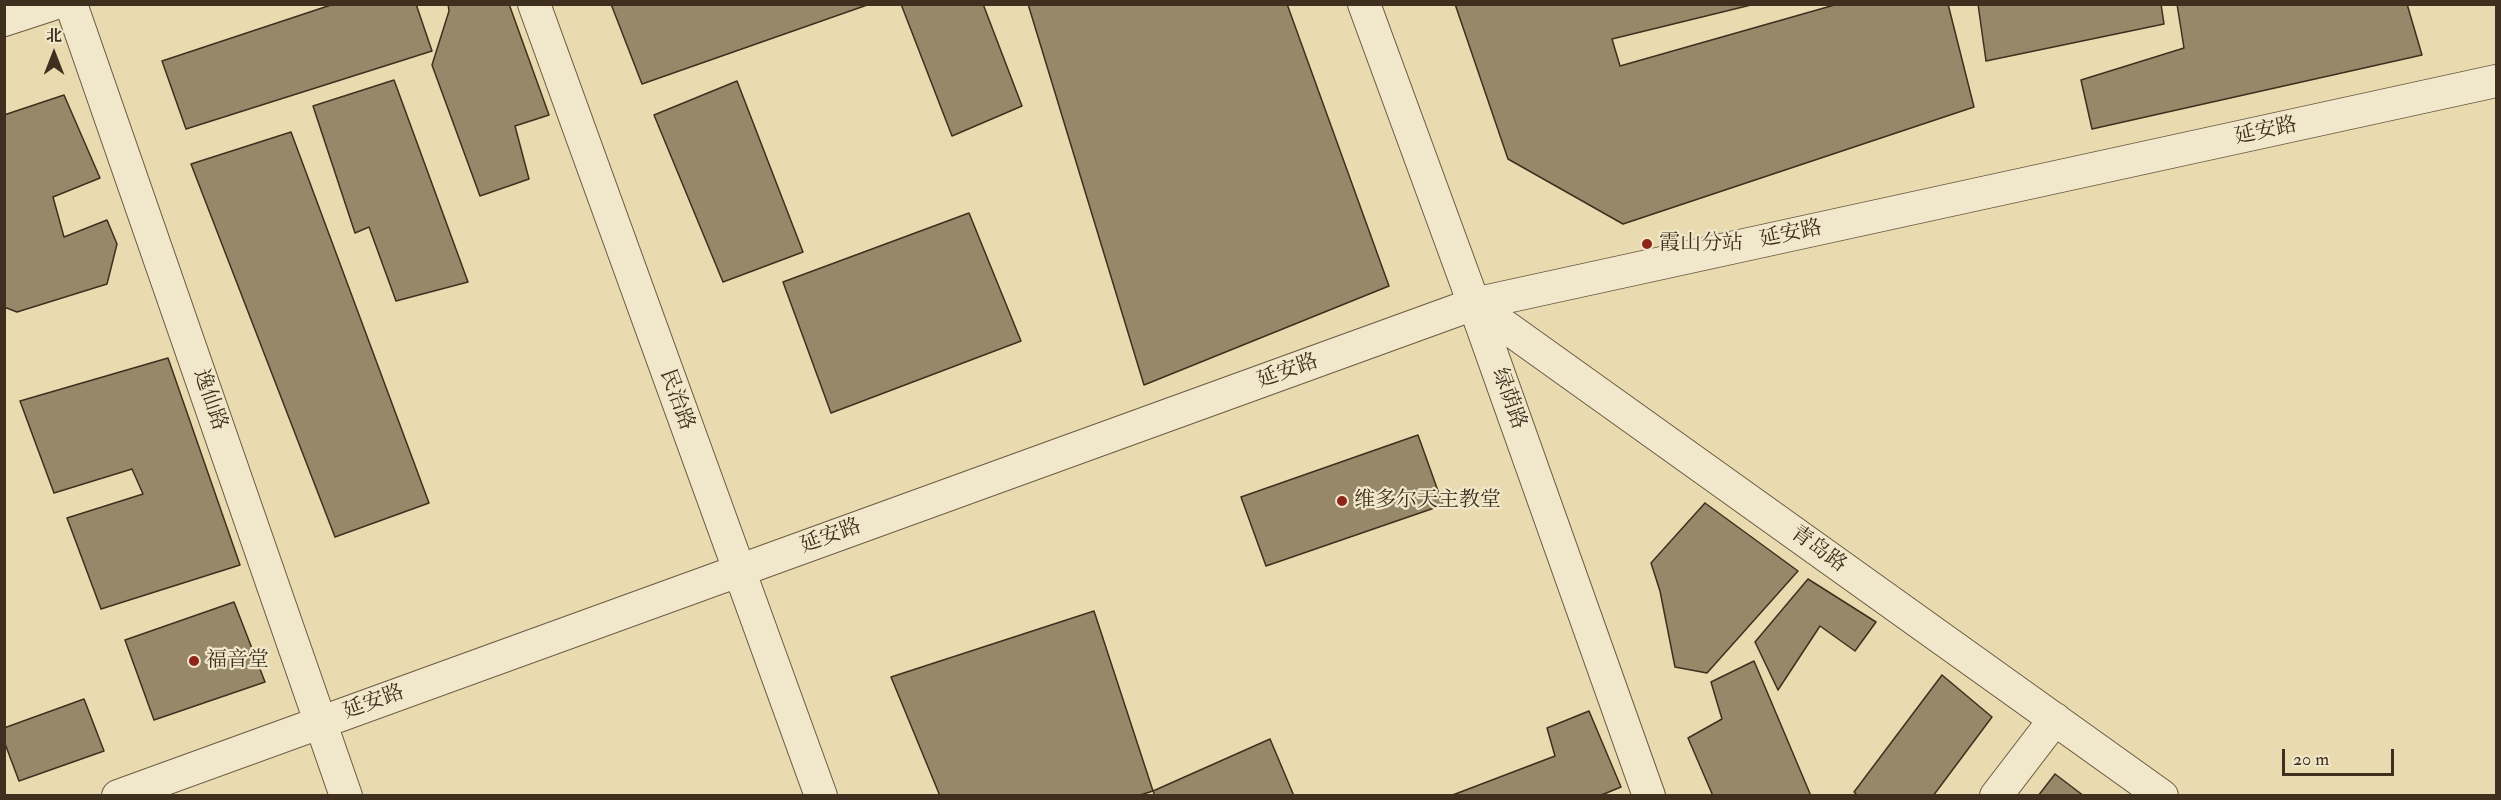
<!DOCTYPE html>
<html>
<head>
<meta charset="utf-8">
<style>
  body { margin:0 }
  #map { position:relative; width:2501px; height:800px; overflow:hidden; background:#e9daaf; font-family:"IM FELL Double Pica","Noto Serif SC",serif }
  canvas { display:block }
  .frame { position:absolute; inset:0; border:6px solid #3f2f1e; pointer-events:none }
  .north { position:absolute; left:24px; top:24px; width:60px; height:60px; -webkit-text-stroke:4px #f1e7cb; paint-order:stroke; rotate:0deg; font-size:16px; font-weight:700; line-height:24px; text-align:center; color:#3f2f1e }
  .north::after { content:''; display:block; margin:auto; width:21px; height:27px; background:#3f2f1e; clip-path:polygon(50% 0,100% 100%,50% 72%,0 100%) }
  .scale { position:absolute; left:2282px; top:749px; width:112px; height:27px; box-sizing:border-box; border:3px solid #3f2f1e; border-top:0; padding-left:8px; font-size:18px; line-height:21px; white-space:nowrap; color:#3f2f1e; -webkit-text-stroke:4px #f1e7cb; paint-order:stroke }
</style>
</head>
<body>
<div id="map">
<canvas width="2501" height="800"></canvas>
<div class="frame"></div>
<div class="north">北</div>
<div class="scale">20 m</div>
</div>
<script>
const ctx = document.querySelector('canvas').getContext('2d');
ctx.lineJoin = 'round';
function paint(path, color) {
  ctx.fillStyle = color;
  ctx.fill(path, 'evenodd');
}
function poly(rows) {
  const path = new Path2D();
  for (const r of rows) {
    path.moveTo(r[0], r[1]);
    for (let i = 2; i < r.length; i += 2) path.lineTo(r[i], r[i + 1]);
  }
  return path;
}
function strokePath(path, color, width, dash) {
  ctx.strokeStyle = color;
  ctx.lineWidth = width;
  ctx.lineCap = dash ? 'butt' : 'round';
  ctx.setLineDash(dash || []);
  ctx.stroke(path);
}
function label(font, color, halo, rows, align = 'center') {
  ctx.font = font + ' "IM FELL Double Pica","Noto Serif SC",serif';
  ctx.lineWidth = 4.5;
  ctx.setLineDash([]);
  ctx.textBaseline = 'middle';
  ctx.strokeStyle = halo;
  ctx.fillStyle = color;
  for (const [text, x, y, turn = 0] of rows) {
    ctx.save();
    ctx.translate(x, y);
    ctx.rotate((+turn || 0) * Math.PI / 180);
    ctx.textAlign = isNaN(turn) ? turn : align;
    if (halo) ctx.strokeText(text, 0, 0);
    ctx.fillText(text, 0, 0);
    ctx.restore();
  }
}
const building = poly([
  [334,4,416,4,432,51,186,129,162,61,334,4],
  [448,4,509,4,549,115,515,126,529,179,480,196,432,65,449,11,448,4],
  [611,4,870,4,642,84,611,4],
  [901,4,983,4,1022,106,952,136,901,4],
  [1028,4,1287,4,1389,286,1144,385,1028,4],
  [1455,4,1755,4,1612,39,1620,66,1838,4,1948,4,1974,107,1623,224,1508,159,1455,4],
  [1978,4,2161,4,2164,24,1986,61,1978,4],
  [2177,4,2407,4,2422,55,2092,129,2081,80,2184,48,2177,4],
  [394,80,468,282,396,301,369,227,355,233,313,106,394,80],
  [737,81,803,252,723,282,654,115,737,81],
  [64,95,100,178,53,197,64,237,107,220,117,244,107,284,17,312,4,307,4,115,64,95],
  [291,132,429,503,335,537,191,164,291,132],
  [969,213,1021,341,831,413,783,282,969,213],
  [168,358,240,565,101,609,67,518,143,494,132,469,54,493,20,401,168,358],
  [1418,435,1443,505,1266,566,1241,497,1418,435],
  [1705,503,1798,571,1707,673,1675,667,1660,591,1651,563,1705,503],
  [1808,579,1876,622,1855,651,1820,626,1778,690,1755,642,1808,579],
  [234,602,265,682,154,720,125,640,234,602],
  [1094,611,1153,791,1137,796,940,796,891,677,1094,611],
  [1754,661,1811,796,1713,796,1688,738,1722,719,1711,682,1754,661],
  [1942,675,1992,717,1933,796,1858,796,1854,792,1942,675],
  [84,699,104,751,19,781,4,741,4,728,84,699],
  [1589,711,1621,787,1599,796,1450,796,1555,756,1547,728,1589,711],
  [1270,739,1294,796,1155,796,1153,791,1270,739],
  [2055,774,2084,796,2038,796,2055,774]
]);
const minor = poly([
  [71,4,346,796],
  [534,4,821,796],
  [1364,4,1474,304,1649,796],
  [4,20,53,4],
  [1474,304,2162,796],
  [118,796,1474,304,2496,81],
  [1996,796,2055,719]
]);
const markers = [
  [1647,244,6,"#8f2418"],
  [1342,501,6,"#8f2418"],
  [194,661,6,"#8f2418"]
];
const streetNames = [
  ["延安路",2266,132,-12],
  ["延安路",1791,235,-12],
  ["延安路",1288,372,-20],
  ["绿荫路",1508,399,70],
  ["逸仙路",209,400,71],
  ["民治路",676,400,70],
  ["延安路",831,537,-20],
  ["青岛路",1818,550,36],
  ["延安路",374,703,-20]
];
const poiNames = [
  ["霞山分站",1659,244],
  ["维多尔天主教堂",1354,501],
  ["福音堂",206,661]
];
paint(building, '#978869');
strokePath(building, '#3f2f1e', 1.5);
strokePath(minor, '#6a5a42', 34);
strokePath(minor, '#f1e7cb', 32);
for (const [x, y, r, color] of markers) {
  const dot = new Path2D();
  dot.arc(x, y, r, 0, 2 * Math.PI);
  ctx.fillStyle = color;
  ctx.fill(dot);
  strokePath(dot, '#f1e7cb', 2);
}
label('21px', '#3f2f1e', '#f1e7cb', streetNames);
label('21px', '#3f2f1e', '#f1e7cb', poiNames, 'left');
</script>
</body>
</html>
